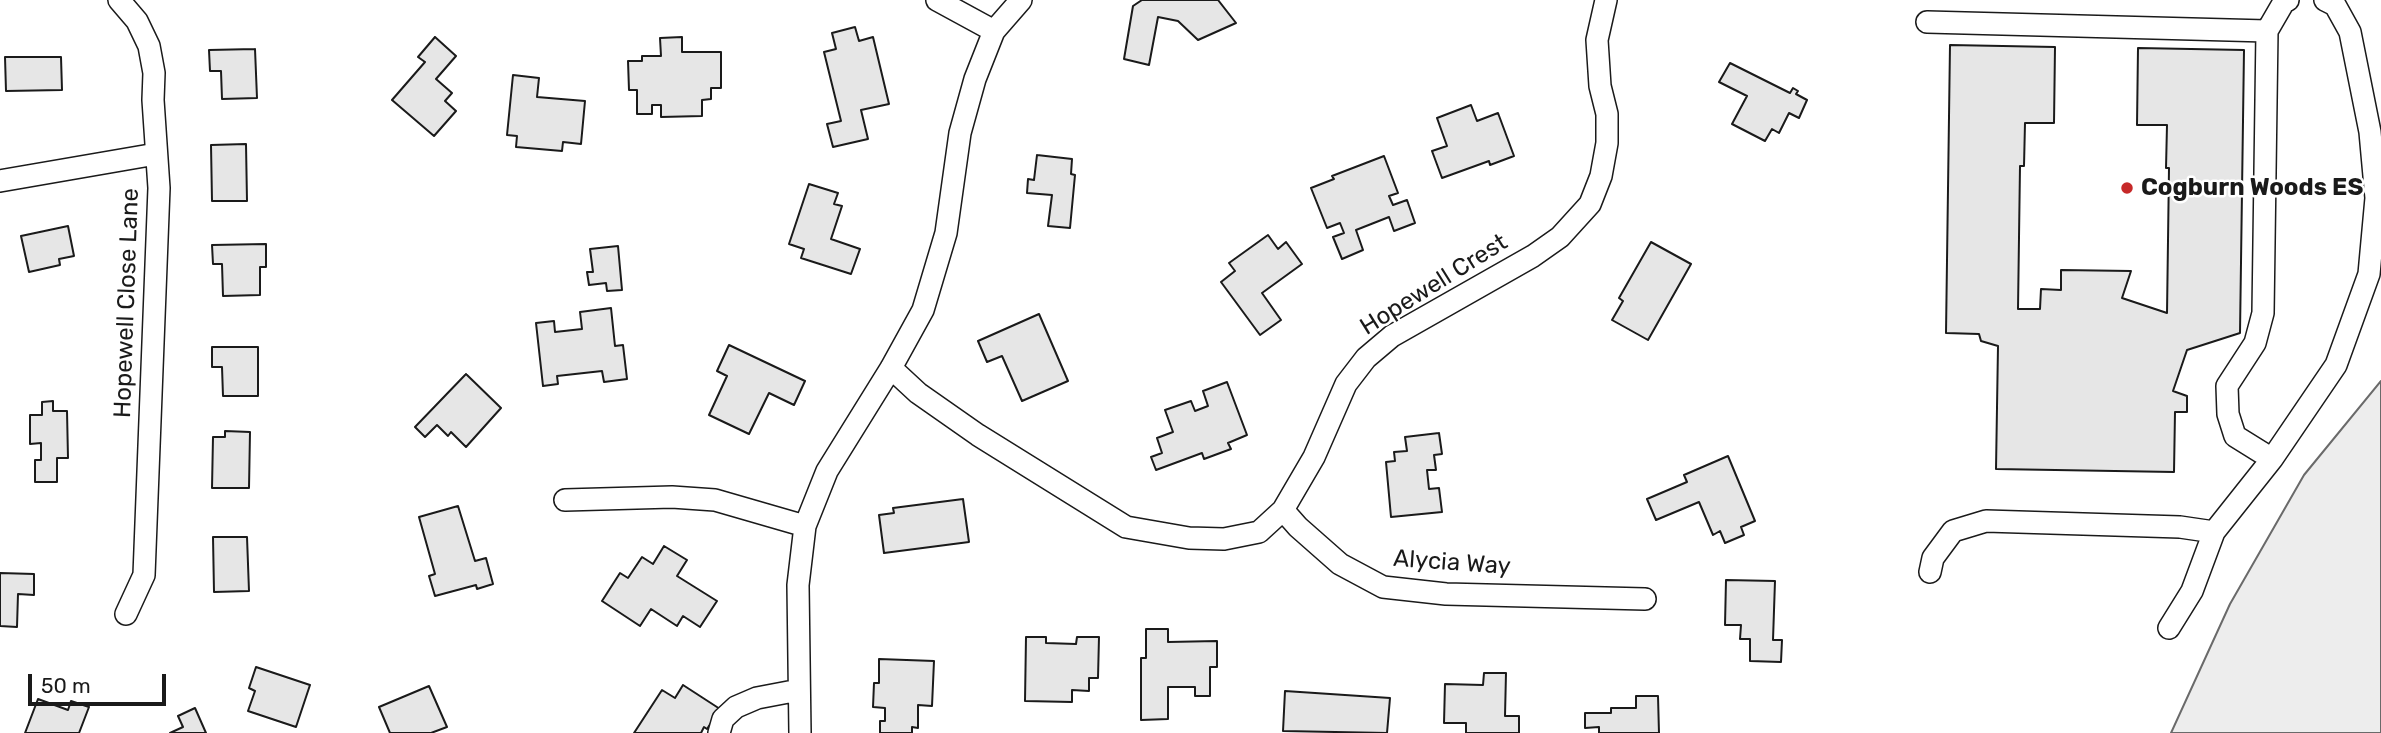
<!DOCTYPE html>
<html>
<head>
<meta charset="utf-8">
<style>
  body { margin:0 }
  #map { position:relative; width:2381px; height:733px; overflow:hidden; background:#fff; font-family:Rubik,sans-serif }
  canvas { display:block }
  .scale { position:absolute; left:28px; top:674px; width:138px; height:32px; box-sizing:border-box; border:4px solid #1a1a1a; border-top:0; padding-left:9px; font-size:21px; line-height:24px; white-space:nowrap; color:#1a1a1a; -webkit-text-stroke:5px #fff; paint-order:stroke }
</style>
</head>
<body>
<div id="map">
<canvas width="2381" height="733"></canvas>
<div class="scale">50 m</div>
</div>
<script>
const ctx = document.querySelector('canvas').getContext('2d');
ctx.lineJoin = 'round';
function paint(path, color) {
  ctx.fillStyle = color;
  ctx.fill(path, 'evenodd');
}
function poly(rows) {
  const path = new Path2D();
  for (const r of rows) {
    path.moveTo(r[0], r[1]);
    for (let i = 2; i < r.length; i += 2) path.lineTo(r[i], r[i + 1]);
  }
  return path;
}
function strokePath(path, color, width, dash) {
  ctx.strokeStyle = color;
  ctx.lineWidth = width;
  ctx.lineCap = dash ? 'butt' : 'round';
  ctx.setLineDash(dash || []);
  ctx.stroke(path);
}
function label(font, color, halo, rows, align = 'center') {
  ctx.font = font + ' Rubik,sans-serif';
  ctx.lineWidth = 5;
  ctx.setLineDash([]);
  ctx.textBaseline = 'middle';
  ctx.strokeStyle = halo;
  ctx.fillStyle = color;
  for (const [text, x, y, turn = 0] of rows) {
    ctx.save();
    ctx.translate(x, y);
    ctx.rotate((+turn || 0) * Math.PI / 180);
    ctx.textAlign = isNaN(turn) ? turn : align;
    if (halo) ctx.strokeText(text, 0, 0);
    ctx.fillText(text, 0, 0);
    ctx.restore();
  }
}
const built = poly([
  [2381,381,2381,733,2171,733,2230,604,2304,475,2381,381]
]);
const building = poly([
  [1142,0,1218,0,1236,23,1198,40,1178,21,1158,17,1149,65,1124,59,1133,6,1142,0],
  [855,27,859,41,873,37,889,104,861,110,868,139,833,147,827,124,841,121,824,52,836,49,832,33,855,27],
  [435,37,456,56,436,79,452,93,445,101,456,111,434,136,392,100,425,62,418,57,435,37],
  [682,37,682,52,721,52,721,88,711,88,711,99,702,100,702,116,661,117,661,105,652,105,652,114,637,114,637,90,629,90,628,61,642,61,642,56,661,56,660,38,682,37],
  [1950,45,2055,47,2054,123,2025,123,2024,166,2020,166,2018,309,2040,309,2041,289,2061,290,2061,270,2131,271,2122,298,2167,313,2169,168,2166,168,2167,125,2137,125,2138,48,2244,50,2240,333,2187,350,2173,391,2187,396,2187,412,2175,412,2174,472,1996,469,1998,346,1981,341,1979,334,1946,333,1950,45],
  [255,49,257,98,222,99,221,71,210,71,209,50,255,49],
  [5,57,61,57,62,90,6,91,5,57],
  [1730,63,1790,93,1793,88,1798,91,1796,94,1807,100,1799,118,1789,113,1779,133,1772,129,1765,141,1732,124,1747,96,1719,82,1730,63],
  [513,75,539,78,537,97,585,101,581,144,563,142,562,151,516,147,517,136,507,135,513,75],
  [1471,105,1477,121,1498,113,1514,156,1490,165,1489,161,1442,178,1432,151,1447,146,1437,118,1471,105],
  [246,144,247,201,212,201,211,145,246,144],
  [1037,155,1072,159,1071,174,1075,175,1070,228,1048,226,1052,195,1027,193,1028,179,1034,180,1037,155],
  [1384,156,1398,193,1389,196,1393,205,1407,200,1415,223,1394,231,1389,217,1356,230,1363,250,1342,259,1333,237,1344,233,1340,223,1327,228,1311,188,1334,179,1332,176,1384,156],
  [809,184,838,193,834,204,842,206,831,239,860,249,851,274,801,258,804,249,789,244,809,184],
  [68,226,74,256,59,259,60,265,29,272,21,236,68,226],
  [1268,235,1278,249,1286,242,1302,264,1262,293,1281,320,1260,335,1221,282,1235,271,1229,263,1268,235],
  [1651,242,1691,264,1648,340,1612,320,1623,301,1619,298,1651,242],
  [266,244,266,267,260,267,260,295,223,296,222,264,213,264,212,245,266,244],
  [618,246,622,290,607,291,606,283,589,285,587,272,593,272,590,249,618,246],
  [611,308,615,346,623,345,627,379,604,382,602,371,557,376,558,384,543,386,536,323,554,321,555,332,582,329,580,312,611,308],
  [1039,314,1068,381,1022,401,1002,356,987,362,978,341,1039,314],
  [729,345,805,381,794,405,769,393,749,434,709,415,727,376,717,371,729,345],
  [212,347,258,347,258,396,223,396,222,367,212,367,212,347],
  [466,374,501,408,466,447,451,432,448,436,437,425,425,437,415,427,466,374],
  [1227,382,1247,435,1228,443,1231,449,1204,459,1202,453,1156,470,1151,457,1162,453,1157,438,1173,432,1165,410,1191,401,1195,411,1208,406,1203,391,1227,382],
  [53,401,53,411,67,411,68,458,57,458,57,482,35,482,35,460,41,460,41,443,30,444,30,415,42,415,42,402,53,401],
  [225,431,250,432,249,488,212,488,213,437,225,437,225,431],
  [1439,433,1442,454,1434,455,1436,470,1427,470,1429,489,1439,488,1442,512,1391,517,1386,462,1395,461,1394,452,1407,451,1405,437,1439,433],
  [1728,456,1755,521,1741,527,1744,535,1725,543,1720,531,1713,535,1699,502,1656,520,1647,499,1687,482,1684,475,1728,456],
  [963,499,969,542,884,553,879,515,894,513,893,508,963,499],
  [458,506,475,561,486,558,493,584,477,589,476,585,435,596,429,576,435,574,419,517,458,506],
  [213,537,247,537,249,591,214,592,213,537],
  [664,546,687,560,677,576,717,601,700,627,683,616,677,626,651,609,640,626,602,601,620,573,628,578,642,557,653,564,664,546],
  [0,573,34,574,34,595,18,594,17,627,0,626,0,573],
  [1726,580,1775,581,1773,640,1782,640,1781,662,1750,661,1750,639,1740,639,1741,625,1725,625,1726,580],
  [1146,629,1168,629,1168,642,1217,641,1217,667,1210,667,1210,696,1195,696,1195,687,1168,687,1168,719,1141,720,1141,658,1146,658,1146,629],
  [1026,637,1046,637,1046,643,1076,644,1077,637,1099,637,1098,678,1089,678,1089,691,1072,690,1072,702,1025,701,1026,637],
  [879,659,934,661,932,706,918,705,918,728,912,727,912,733,880,733,880,721,885,721,885,708,873,707,874,683,879,683,879,659],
  [256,667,310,685,296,727,248,711,255,691,249,688,256,667],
  [1484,673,1506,673,1505,716,1519,716,1519,733,1466,733,1466,723,1444,723,1445,684,1483,685,1484,673],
  [683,685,720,709,707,729,704,727,701,733,634,733,662,690,675,698,683,685],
  [429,686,447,727,431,733,390,733,379,707,429,686],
  [1285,691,1390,698,1387,733,1283,731,1285,691],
  [1636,696,1658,696,1659,733,1599,733,1599,727,1585,728,1585,713,1611,713,1611,708,1636,708,1636,696],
  [38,699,68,710,71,701,89,707,79,733,25,733,38,699],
  [195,708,206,733,170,733,183,727,178,716,195,708]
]);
const minor = poly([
  [119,0,137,21,149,46,154,73,153,100,159,188,144,575,126,614],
  [937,0,994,31],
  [1927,22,2267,31],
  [0,181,156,154],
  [891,368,918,393,978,435,1126,527,1189,538,1224,539,1259,532,1283,510,1314,457,1346,384,1366,358,1392,336,1533,256,1560,237,1590,204,1601,176,1607,143,1607,114,1600,86,1597,40,1606,0],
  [2272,459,2235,436,2228,414,2227,386,2255,343,2263,313,2267,31,2285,0,2288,0],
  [565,500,672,497,715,500,805,526],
  [1283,510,1298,527,1340,564,1383,587,1446,594,1645,599],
  [1930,572,1933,558,1953,531,1986,521,2180,527,2214,532],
  [2169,628,2192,591,2214,532,2272,459,2336,365,2369,274,2376,198,2370,132,2350,32,2335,5,2325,0],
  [719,733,723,719,736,707,757,698,799,690],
  [800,733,798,585,805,526,827,471,891,368,923,310,946,233,960,133,975,79,994,31,1021,0]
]);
const markers = [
  [2127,188,7,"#c62828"]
];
const poiNames = [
  ["Cogburn Woods ES",2141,188]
];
const streetNames = [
  ["Hopewell Crest",1434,285,-32],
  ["Hopewell Close Lane",127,303,-88],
  ["Alycia Way",1452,563,4]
];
paint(built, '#ededed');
strokePath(built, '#6a6a6a', 2);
paint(building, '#e6e6e6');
strokePath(building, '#1a1a1a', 2);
strokePath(minor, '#1a1a1a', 24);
strokePath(minor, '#fff', 21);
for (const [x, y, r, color] of markers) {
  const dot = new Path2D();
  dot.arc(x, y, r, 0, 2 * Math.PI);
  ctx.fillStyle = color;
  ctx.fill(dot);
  strokePath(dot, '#fff', 2.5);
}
label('bold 24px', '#1a1a1a', '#fff', poiNames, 'left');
label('24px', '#1a1a1a', '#fff', streetNames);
</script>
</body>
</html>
